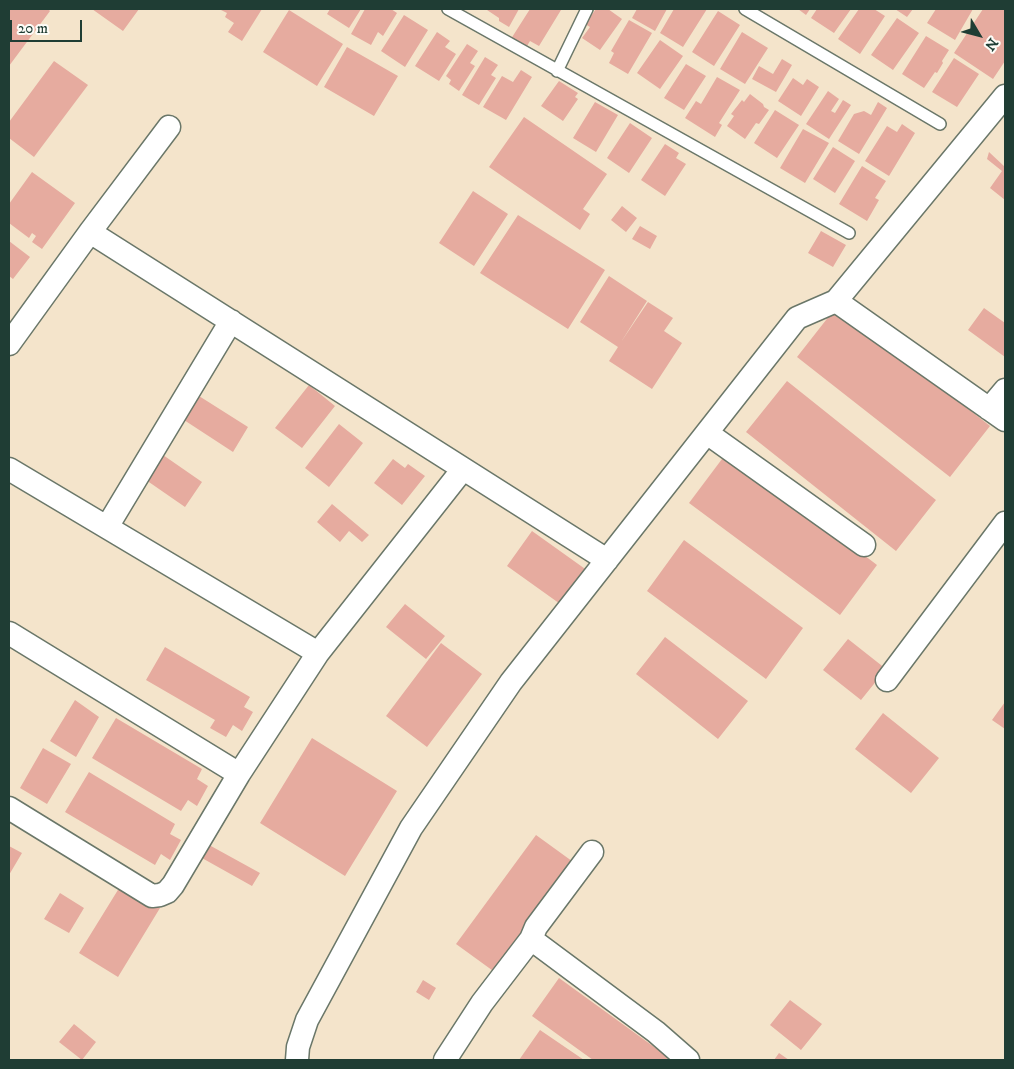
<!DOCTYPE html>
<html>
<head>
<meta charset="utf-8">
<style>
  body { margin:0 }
  #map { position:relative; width:1014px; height:1069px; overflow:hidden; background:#f4e4cb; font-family:"IM FELL DW Pica",serif }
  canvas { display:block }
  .frame { position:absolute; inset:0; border:10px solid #1f3d34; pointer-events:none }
  .north { position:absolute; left:954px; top:10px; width:50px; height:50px; -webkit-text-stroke:4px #fdfcf7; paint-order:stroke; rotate:127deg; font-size:14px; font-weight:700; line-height:20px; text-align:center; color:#1f3d34 }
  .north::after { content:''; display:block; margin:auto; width:18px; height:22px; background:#1f3d34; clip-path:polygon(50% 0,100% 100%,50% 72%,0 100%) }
  .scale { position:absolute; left:10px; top:20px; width:72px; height:22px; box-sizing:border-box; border:2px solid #1f3d34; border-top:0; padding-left:6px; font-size:15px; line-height:18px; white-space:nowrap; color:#1f3d34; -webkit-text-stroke:4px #fdfcf7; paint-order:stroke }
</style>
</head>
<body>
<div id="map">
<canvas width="1014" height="1069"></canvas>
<div class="frame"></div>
<div class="north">N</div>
<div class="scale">20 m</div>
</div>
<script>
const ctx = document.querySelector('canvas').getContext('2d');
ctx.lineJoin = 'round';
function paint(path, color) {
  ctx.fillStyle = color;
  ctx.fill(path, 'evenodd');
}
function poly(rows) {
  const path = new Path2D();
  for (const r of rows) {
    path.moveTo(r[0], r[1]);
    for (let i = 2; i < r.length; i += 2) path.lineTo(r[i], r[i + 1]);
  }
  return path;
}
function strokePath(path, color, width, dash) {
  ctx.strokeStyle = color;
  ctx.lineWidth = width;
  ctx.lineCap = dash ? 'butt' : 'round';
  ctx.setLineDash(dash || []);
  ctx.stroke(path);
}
const building = poly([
  [9,9,48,9,50,11,9,66],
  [92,9,139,9,123,31],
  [219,9,262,9,242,41,228,32,234,23,225,17,227,13],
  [330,9,361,9,349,28,327,14],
  [365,9,391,9,397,13,383,36,378,32,371,45,351,34],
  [487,9,519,9,509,27,499,21,499,18,487,10],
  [530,9,561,10,539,46,530,41,524,51,509,42],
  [596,9,601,10,608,9,622,19,600,50,582,38,590,27,585,24],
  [637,9,667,9,655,31,632,18],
  [674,9,707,9,683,47,660,33],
  [798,9,810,9,806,15],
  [817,9,851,9,834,33,811,18],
  [859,9,874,9,885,16,860,54,838,39],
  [895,9,913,9,907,17],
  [936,9,973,9,955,40,927,23],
  [983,9,1005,9,1005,61,993,79,954,53],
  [289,10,343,44,317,86,263,52],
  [718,11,740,25,714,66,692,52],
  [404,15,428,30,405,67,381,51],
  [897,18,919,33,893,70,871,55],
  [629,20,652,33,628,74,609,63,614,53,611,51],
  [437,32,450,41,445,47,456,54,439,81,415,66],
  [742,32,768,48,745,84,720,69],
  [926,36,949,50,942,61,943,63,937,73,935,72,924,88,902,74],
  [660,40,683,56,660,89,637,73],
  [467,44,478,51,470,63,475,66,459,91,449,84,451,80,446,76],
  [347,47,398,76,374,116,324,87],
  [485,57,498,65,491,75,496,78,479,105,462,95],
  [954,58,979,74,957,107,932,92],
  [782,59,792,65,776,92,752,79,759,66,773,74],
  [54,61,88,85,34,157,9,138,9,122],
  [686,64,706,76,684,110,664,98],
  [521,70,532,77,506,120,483,107,502,76,513,82],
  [717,77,740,90,719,123,722,125,715,137,685,118,696,101,701,104],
  [793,78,803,85,807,79,819,87,801,116,778,101],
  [559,81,578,93,575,97,578,99,563,121,541,106],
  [828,91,839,99,831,111,835,113,843,100,851,105,829,139,806,124],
  [750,94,763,104,764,107,769,110,759,124,756,123,745,139,727,126,734,116,731,114,742,100,744,102],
  [595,102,618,115,596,152,573,138],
  [878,102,887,108,859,154,838,141,854,114,864,111,871,115],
  [775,110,799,125,777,158,754,143],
  [524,117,607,174,583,209,590,214,580,230,489,167],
  [630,123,652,138,629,173,607,158],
  [902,124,915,133,889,176,865,161,887,126,897,132],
  [803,129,829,143,805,183,780,168],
  [665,144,679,153,676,158,686,164,665,196,641,180],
  [833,147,855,161,835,193,813,179],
  [989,152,1005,167,1005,200,990,188,1002,171,987,159],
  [862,166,886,181,875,198,879,200,867,221,839,204],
  [32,172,75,203,42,249,32,242,36,236,32,233,29,238,9,223,9,204],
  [473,191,508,214,474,266,439,243],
  [622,206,637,218,626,232,611,220],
  [518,215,605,270,568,329,480,273],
  [640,226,657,236,650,249,632,239],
  [821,231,846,245,833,267,808,253],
  [9,241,30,257,13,279,9,276],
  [609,276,647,301,621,342,648,302,673,318,664,331,682,343,652,389,609,361,618,347,580,322],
  [837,306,990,426,950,477,797,357],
  [984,308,1005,323,1005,357,968,330],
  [787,381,936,500,896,551,746,432],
  [309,385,335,406,302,448,275,428],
  [199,396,248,427,233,452,184,420],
  [339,424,363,443,329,487,305,468],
  [728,451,877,565,840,615,689,503],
  [163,455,202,482,185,507,146,480],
  [393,459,405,468,408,464,425,476,402,505,374,483],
  [332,504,369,535,362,542,349,531,340,542,317,522],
  [532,531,588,571,563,606,507,566],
  [684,540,803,628,766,679,647,591],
  [405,604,445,636,426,659,386,627],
  [665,637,748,701,718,739,636,674],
  [848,639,886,669,861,700,823,670],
  [441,643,482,674,427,747,386,716],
  [165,647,250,697,244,707,253,712,242,731,233,725,226,737,210,728,215,720,146,680],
  [75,700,99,717,76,757,50,741],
  [1005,702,1005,729,992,720],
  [883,713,939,758,911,793,855,749],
  [116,718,202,769,197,779,208,786,197,806,188,800,181,811,92,758],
  [312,738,397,791,345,876,260,823],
  [43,748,71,764,47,804,20,788],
  [89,772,175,824,170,834,181,840,170,860,161,854,155,865,65,812],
  [536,835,576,864,496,973,456,944],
  [200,840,260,873,252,886,193,853],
  [9,846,22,853,9,875],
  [121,885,160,908,118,977,79,953],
  [60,893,84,908,69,933,44,919],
  [559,978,668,1057,666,1060,593,1060,532,1016],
  [423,980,436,988,429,1000,416,992],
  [790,1000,822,1024,801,1050,770,1025],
  [74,1024,96,1042,82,1060,59,1042],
  [540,1030,584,1060,519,1060],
  [779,1053,789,1060,774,1060]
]);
const lane = poly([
  [448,9,849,233],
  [745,9,940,124],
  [557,71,587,9]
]);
const street = poly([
  [90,232,607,560],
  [836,301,1005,420],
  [9,344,90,232,169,127],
  [989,409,1005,390],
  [707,433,864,545],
  [9,469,318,653,463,469],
  [107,527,231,321],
  [9,633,239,774],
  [887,680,1005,523],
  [9,808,152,896,160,895,167,892,173,885,239,774,318,653],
  [531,939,656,1032,688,1060],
  [297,1060,298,1047,307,1020,411,828,511,682,797,318,836,301,1005,96],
  [445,1060,482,1003,531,939,536,927,592,852]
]);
paint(building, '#e6ab9f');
strokePath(lane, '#6a7769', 14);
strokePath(street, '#6a7769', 25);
strokePath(lane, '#fff', 11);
strokePath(street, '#fff', 22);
</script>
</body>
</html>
